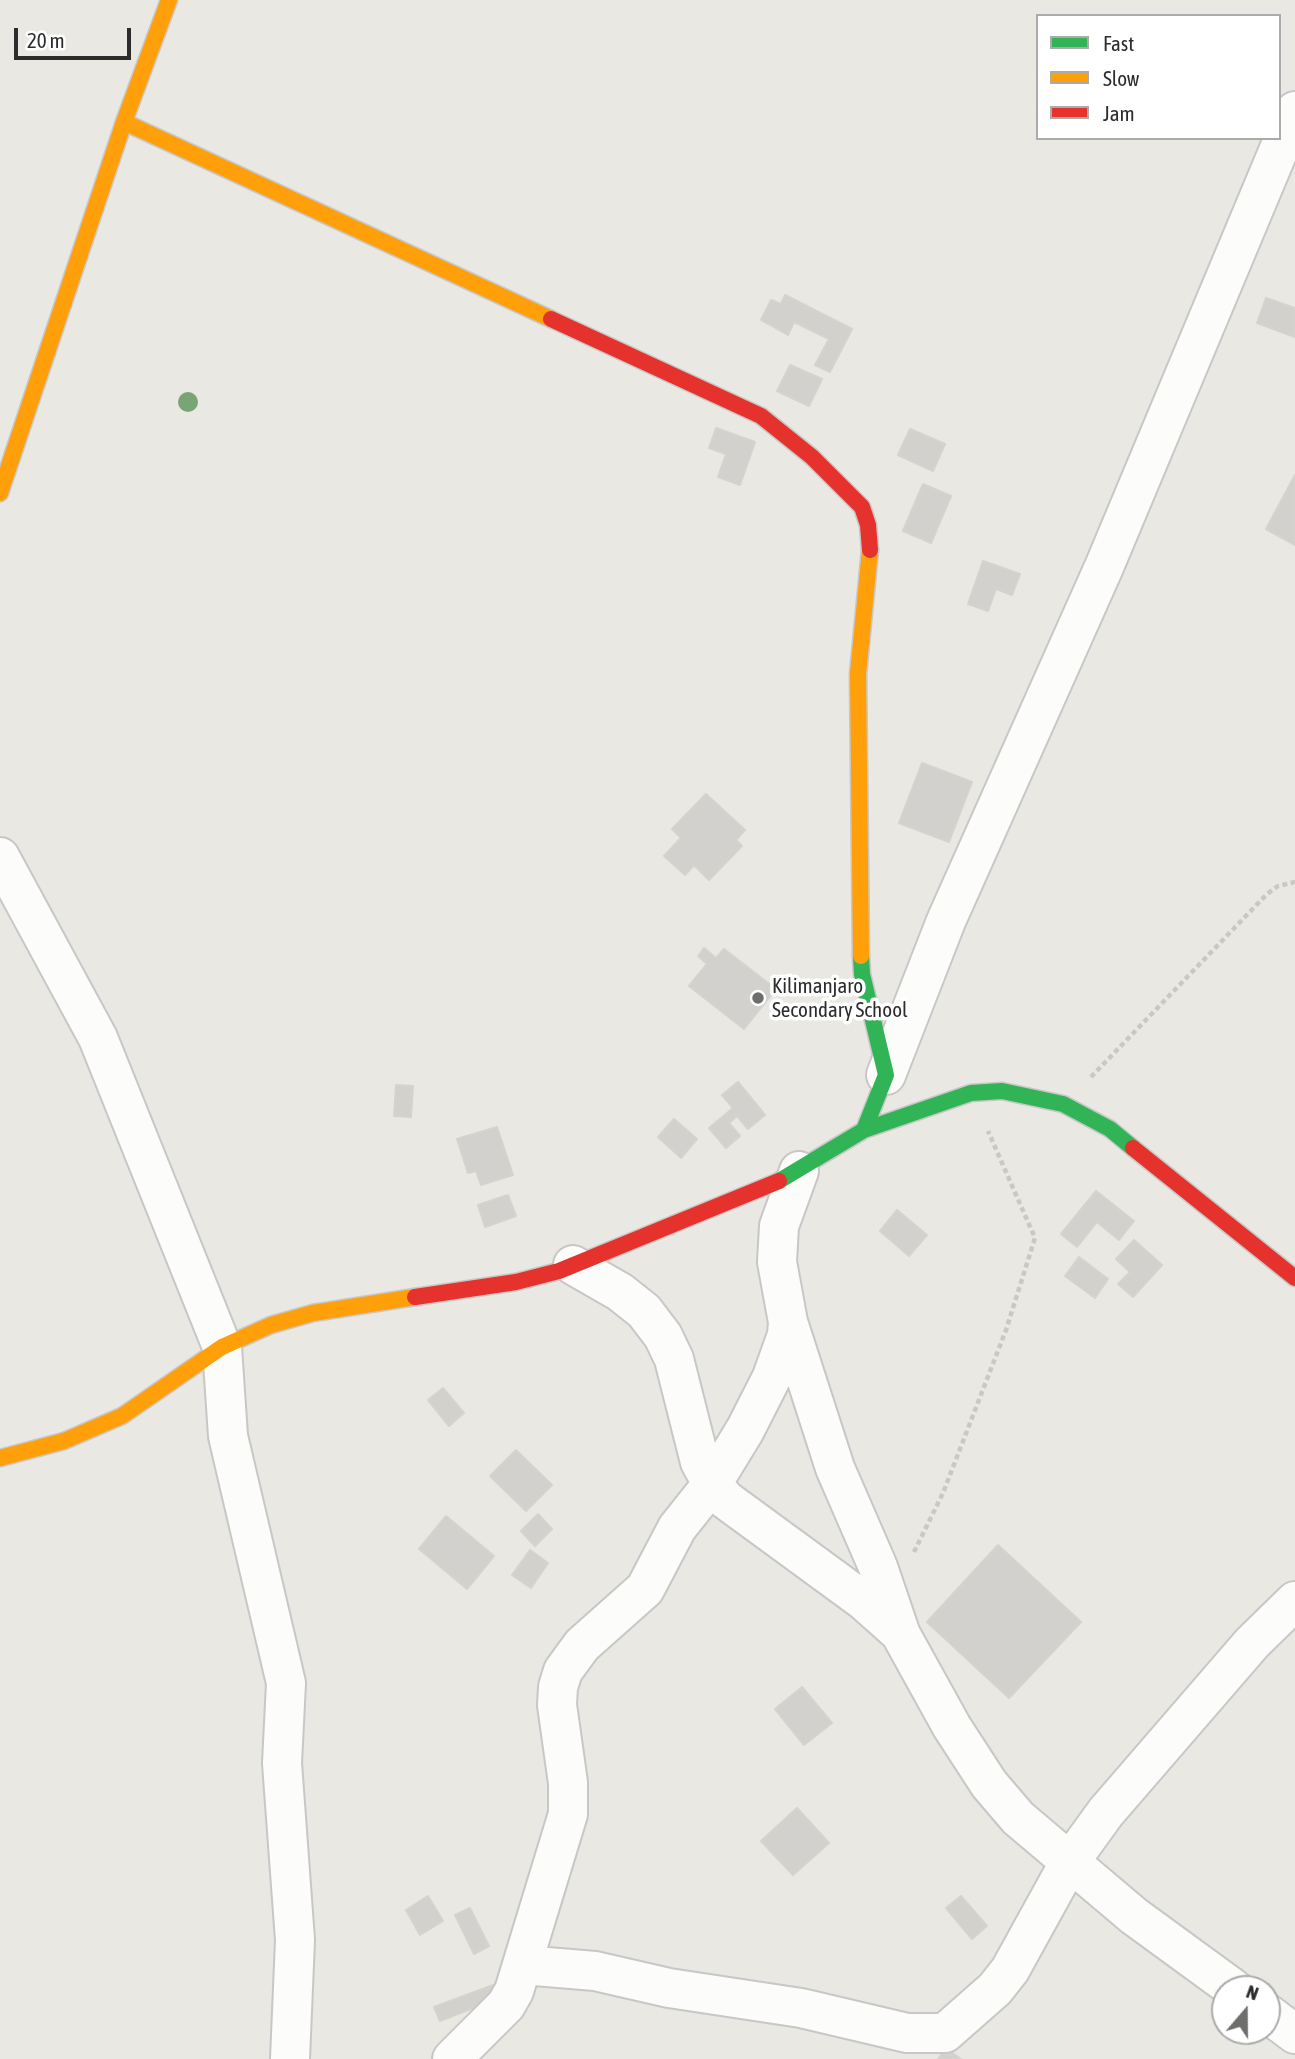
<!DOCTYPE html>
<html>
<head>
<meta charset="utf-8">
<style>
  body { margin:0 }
  #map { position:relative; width:1295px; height:2059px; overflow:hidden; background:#eae8e2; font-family:"Asap Condensed",sans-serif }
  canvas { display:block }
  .legend { position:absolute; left:1036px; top:14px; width:245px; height:126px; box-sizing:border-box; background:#fff; border:2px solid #ababab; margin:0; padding:9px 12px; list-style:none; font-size:21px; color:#2c2c2c }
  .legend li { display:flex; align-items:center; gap:14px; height:35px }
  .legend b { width:35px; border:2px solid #ababab }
  .north { position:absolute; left:1211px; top:1975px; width:70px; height:70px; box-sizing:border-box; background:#fff; border:2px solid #ababab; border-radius:50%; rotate:20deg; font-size:19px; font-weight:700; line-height:28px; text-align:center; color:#2c2c2c }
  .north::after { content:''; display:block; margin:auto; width:24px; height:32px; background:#6e6e6c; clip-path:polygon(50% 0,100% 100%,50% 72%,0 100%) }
  .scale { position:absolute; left:14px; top:28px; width:117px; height:32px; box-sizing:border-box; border:4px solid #2c2c2c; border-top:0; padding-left:9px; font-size:21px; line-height:24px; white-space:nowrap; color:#2c2c2c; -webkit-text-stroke:5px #fff; paint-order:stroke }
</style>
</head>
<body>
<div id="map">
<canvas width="1295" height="2059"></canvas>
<ul class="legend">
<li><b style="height:9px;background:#30b455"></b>Fast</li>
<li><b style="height:9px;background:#ff9f0a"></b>Slow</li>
<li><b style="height:9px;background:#e5322d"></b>Jam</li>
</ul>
<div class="north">N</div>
<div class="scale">20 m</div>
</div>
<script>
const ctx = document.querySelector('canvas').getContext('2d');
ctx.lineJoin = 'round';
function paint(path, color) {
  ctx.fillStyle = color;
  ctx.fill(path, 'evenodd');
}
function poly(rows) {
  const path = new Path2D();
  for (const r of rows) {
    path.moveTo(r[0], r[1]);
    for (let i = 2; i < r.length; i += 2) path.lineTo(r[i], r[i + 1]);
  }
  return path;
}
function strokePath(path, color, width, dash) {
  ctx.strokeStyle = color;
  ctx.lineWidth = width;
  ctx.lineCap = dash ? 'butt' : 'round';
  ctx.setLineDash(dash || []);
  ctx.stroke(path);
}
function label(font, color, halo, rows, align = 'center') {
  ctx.font = font + ' "Asap Condensed",sans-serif';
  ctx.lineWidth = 7;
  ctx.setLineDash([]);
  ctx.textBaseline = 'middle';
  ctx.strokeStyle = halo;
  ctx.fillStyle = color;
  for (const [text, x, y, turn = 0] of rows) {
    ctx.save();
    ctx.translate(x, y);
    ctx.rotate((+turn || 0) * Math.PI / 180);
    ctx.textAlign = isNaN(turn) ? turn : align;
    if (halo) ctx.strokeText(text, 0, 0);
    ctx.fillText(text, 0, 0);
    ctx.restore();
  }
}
const building = poly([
  [785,295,852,329,830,372,815,365,829,339,794,322,788,335,761,320,771,300,781,304,785,295],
  [1266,298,1295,308,1295,337,1257,323,1266,298],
  [790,365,822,379,809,406,777,391,790,365],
  [716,428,755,442,740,485,718,477,726,454,709,448,716,428],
  [910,429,945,444,933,471,898,455,910,429],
  [1295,475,1295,545,1266,529,1295,475],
  [923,484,951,496,931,543,903,531,923,484],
  [983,561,1020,574,1012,595,996,589,988,611,968,604,983,561],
  [922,763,972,782,949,842,899,823,922,763],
  [706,794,745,830,736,840,742,846,709,880,694,865,685,875,664,856,681,838,672,829,706,794],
  [704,948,716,958,724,949,776,989,744,1029,689,986,707,964,698,956,704,948],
  [738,1082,765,1115,748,1129,737,1116,729,1123,740,1136,726,1148,709,1128,733,1108,722,1095,738,1082],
  [396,1085,413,1086,411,1117,394,1116,396,1085],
  [674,1119,697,1139,681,1158,658,1137,674,1119],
  [497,1127,513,1175,481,1185,476,1171,468,1173,457,1139,497,1127],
  [1096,1191,1134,1221,1119,1240,1097,1222,1077,1247,1061,1234,1096,1191],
  [508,1195,516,1216,485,1227,478,1205,508,1195],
  [897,1210,927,1235,909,1256,880,1231,897,1210],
  [1134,1240,1162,1265,1133,1297,1118,1284,1130,1272,1116,1259,1134,1240],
  [1079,1257,1108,1279,1095,1298,1065,1276,1079,1257],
  [443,1388,464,1413,449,1426,428,1400,443,1388],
  [516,1450,552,1485,526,1511,490,1476,516,1450],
  [538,1514,552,1529,535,1546,521,1531,538,1514],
  [446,1516,494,1556,467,1589,419,1549,446,1516],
  [998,1545,1081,1622,1009,1698,927,1622,998,1545],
  [530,1550,548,1563,531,1588,512,1575,530,1550],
  [802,1687,832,1723,804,1745,775,1709,802,1687],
  [797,1808,829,1843,793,1875,761,1841,797,1808],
  [428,1896,443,1921,420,1935,406,1910,428,1896],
  [961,1896,987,1926,972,1939,946,1908,961,1896],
  [470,1908,489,1946,474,1954,455,1915,470,1908],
  [496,1984,501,1997,440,2021,434,2007,496,1984],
  [946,2048,961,2059,938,2059,946,2048]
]);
const path = poly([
  [1091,1077,1267,894,1278,886,1295,882],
  [914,1552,943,1493,1006,1330,1035,1238,988,1131]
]);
const street = poly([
  [0,857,98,1038,222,1347,228,1436,286,1683,282,1763,295,1940,290,2059],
  [886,1075,946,921,1104,567,1295,111],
  [573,1265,620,1292,644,1311,663,1336,674,1359,700,1462,712,1484,726,1500,864,1601,900,1633,952,1727,989,1784,1018,1818,1134,1916,1234,1989],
  [788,1322,835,1468,878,1567,900,1632],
  [523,1965,595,1971,669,1988,801,2008,907,2033,945,2033,995,1989,1010,1970,1069,1863,1106,1812,1252,1643,1295,1601],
  [1267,2013,1295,2034],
  [452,2059,506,2005,514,1991,568,1814,568,1783,557,1705,558,1687,563,1671,582,1645,645,1589,677,1528,712,1484,745,1430,772,1377,787,1335,788,1322,777,1262,779,1226,799,1171]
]);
const fast = poly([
  [861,956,862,974,886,1075,864,1130],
  [779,1181,864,1130,971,1093,1002,1091,1063,1104,1110,1129,1133,1148]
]);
const slow = poly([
  [124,122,551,319],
  [0,493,124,122,169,0],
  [861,956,858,674,870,550],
  [0,1458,64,1441,122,1416,222,1347,271,1325,313,1313,415,1297]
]);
const jam = poly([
  [551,319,761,416,812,457,862,507,868,525,870,550],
  [1133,1148,1295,1278],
  [415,1297,516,1282,559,1271,779,1181]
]);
const trees = [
  [188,402]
];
const markers = [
  [758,998,7,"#6e6e6c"]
];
const poiNames = [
  ["Kilimanjaro",772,986],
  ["Secondary School",772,1010]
];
paint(building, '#d3d1cd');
strokePath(building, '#d5d3ce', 2);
strokePath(street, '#c8c7c7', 42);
strokePath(fast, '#c8c7c7', 19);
strokePath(slow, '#c8c7c7', 19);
strokePath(jam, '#c8c7c7', 19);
strokePath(path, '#c8c8c7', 4.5, [5, 3.5]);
strokePath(street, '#fcfcfb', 38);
strokePath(fast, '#30b455', 16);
strokePath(slow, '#ff9f0a', 16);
strokePath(jam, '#e5322d', 16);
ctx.fillStyle = '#79a473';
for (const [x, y] of trees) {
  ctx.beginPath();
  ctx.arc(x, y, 10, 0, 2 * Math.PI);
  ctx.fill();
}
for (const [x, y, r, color] of markers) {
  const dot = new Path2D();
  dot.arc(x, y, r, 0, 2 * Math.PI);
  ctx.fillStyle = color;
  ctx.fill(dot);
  strokePath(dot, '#fff', 2.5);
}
label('21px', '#2c2c2c', '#fff', poiNames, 'left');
</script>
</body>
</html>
